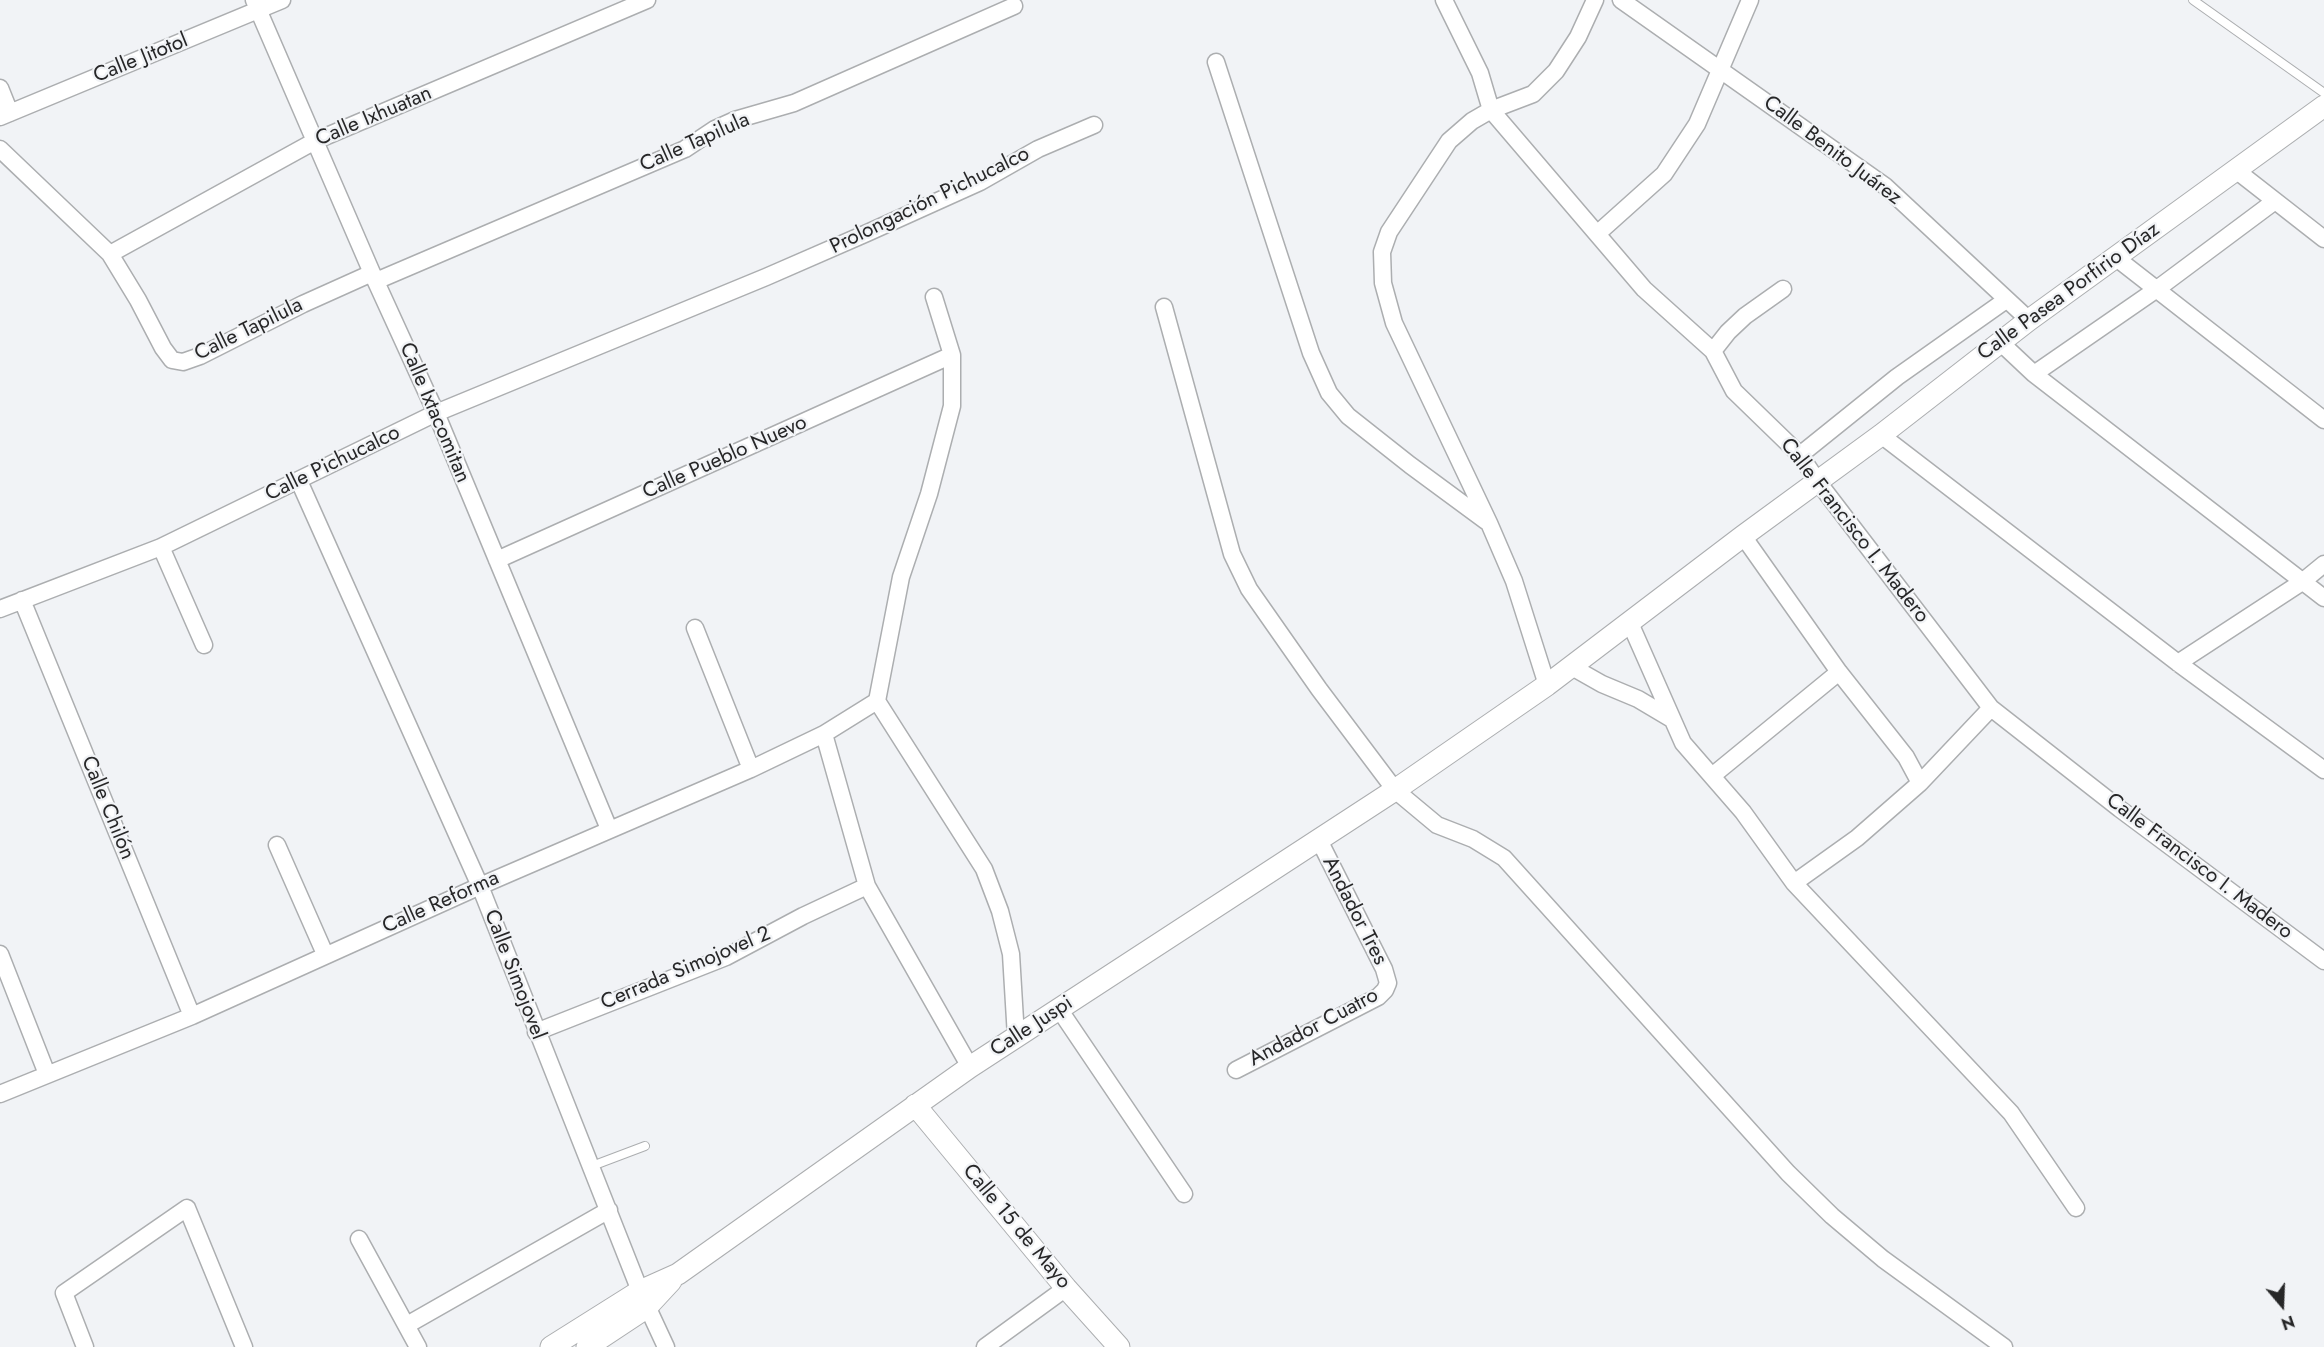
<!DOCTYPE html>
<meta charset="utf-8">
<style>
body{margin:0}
#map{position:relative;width:2324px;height:1347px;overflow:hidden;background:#f1f3f6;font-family:Jost,sans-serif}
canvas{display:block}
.north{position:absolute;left:2252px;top:1275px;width:60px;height:60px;-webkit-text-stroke:4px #f1f3f6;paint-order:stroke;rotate:161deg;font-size:16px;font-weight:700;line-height:24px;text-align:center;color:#272728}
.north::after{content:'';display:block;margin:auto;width:21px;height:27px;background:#272728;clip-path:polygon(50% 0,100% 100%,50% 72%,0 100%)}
</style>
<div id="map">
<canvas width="2324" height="1347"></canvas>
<div class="north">N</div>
</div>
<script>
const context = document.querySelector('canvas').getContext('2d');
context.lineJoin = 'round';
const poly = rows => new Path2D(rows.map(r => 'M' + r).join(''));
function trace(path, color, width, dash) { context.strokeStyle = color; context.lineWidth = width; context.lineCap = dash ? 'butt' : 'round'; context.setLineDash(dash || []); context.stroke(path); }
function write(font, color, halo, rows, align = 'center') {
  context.font = font + ' Jost,sans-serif'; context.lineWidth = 4.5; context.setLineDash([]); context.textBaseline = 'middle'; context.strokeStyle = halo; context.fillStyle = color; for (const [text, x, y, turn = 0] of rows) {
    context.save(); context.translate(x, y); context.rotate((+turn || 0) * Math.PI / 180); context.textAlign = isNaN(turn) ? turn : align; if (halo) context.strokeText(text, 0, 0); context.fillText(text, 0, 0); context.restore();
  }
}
const service = poly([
 [2193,0,2324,93],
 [592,1166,645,1146]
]);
const minor = poly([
 [254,0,372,273,436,413,609,829],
 [1444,0,1480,73,1491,110,1644,289,1713,351,1734,391,1800,455,1818,482,1991,708,2120,809,2324,961],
 [1621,0,1885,186,2029,320],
 [1216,62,1311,353,1329,393,1348,416,1410,465,1486,521],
 [0,88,10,113],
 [0,117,282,0],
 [0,149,110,254,138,300,163,348,172,360,183,362,200,356,303,304,372,273],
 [2237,171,2324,239],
 [1597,234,1664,174,1697,124,1750,0],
 [110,254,315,141,647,0],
 [2115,257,2324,420],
 [376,281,685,149,715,129,735,120,794,103,1014,6],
 [934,297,952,355,952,406,929,494,901,577,877,701,984,869,1000,911,1011,954,1016,1037],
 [1164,307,1232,554,1249,589,1319,689,1395,790,1437,825,1473,839,1504,858,1788,1173,1832,1216,1883,1259,2004,1347],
 [2000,342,2034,374,2157,289,2275,201],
 [1713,351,1728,332,1745,316,1783,289],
 [2034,374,2324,598],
 [1881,435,2178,663,2324,770],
 [1800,455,1897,377,2006,300],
 [299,481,480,886,640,1291,666,1347],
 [1743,536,1839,672,1906,757,1920,783],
 [161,547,204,645],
 [497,560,952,355],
 [22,600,192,1016],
 [0,609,161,547,436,413,766,277,867,233,980,182,1038,149,1094,125],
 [1630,623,1683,743,1743,812,1794,883,2011,1113,2076,1208],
 [695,628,751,769],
 [2178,663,2302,582,2324,564],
 [1572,667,1602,684,1638,699,1670,718],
 [1547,685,1514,581,1489,523,1394,323,1383,283,1382,252,1389,232,1449,141,1472,121,1491,110,1533,94,1556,71,1578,37,1595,0],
 [824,734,867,886,970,1067],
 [1712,776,1839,672],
 [277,845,325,954],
 [1794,883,1857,838,1920,783,1991,708],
 [0,954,47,1074],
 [1059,1009,1184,1194],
 [536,1032,726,957,803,916,867,886],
 [1236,1070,1378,997,1385,990,1388,983,1384,969,1319,840],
 [0,1094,192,1016,480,886,751,769,824,734,877,701],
 [359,1239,418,1347],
 [407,1325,609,1210],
 [85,1347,64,1293,187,1208,244,1347],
 [985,1347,1066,1288]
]);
const tertiary = poly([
 [915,1105,1066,1288,1119,1347],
 [551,1347,640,1291,678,1274,970,1067,1395,790,1547,685,1743,536,1881,435,2029,320,2324,106],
 [587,1347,646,1308,671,1281]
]);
const streetNames = [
 ["Calle Jitotol",141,59,-22],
 ["Calle Ixhuatan",374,117,-23],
 ["Calle Tapilula",695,143,-24],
 ["Calle Benito Juárez",1832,151,37],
 ["Prolongación Pichucalco",930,201,-26],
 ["Calle Pasea Porfirio Díaz",2069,292,-36],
 ["Calle Tapilula",249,330,-26],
 ["Calle Ixtacomitan",434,413,67],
 ["Calle Pueblo Nuevo",725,458,-24],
 ["Calle Pichucalco",333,464,-26],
 ["Calle Francisco I. Madero",1854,531,52],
 ["Calle Chilón",107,808,68],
 ["Calle Francisco I. Madero",2199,867,37],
 ["Calle Reforma",441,903,-24],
 ["Andador Tres",1354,911,63],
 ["Cerrada Simojovel 2",686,969,-23],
 ["Calle Simojovel",514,975,69],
 ["Calle Juspi",1032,1027,-33],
 ["Andador Cuatro",1314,1028,-28],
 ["Calle 15 de Mayo",1016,1227,50]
];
trace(service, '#acaeb0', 10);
trace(minor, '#acaeb0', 19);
trace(tertiary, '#acaeb0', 23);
trace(service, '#fff', 8);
trace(minor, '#fff', 16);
trace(tertiary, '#fff', 21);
write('21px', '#272728', '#f1f3f6', streetNames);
</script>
